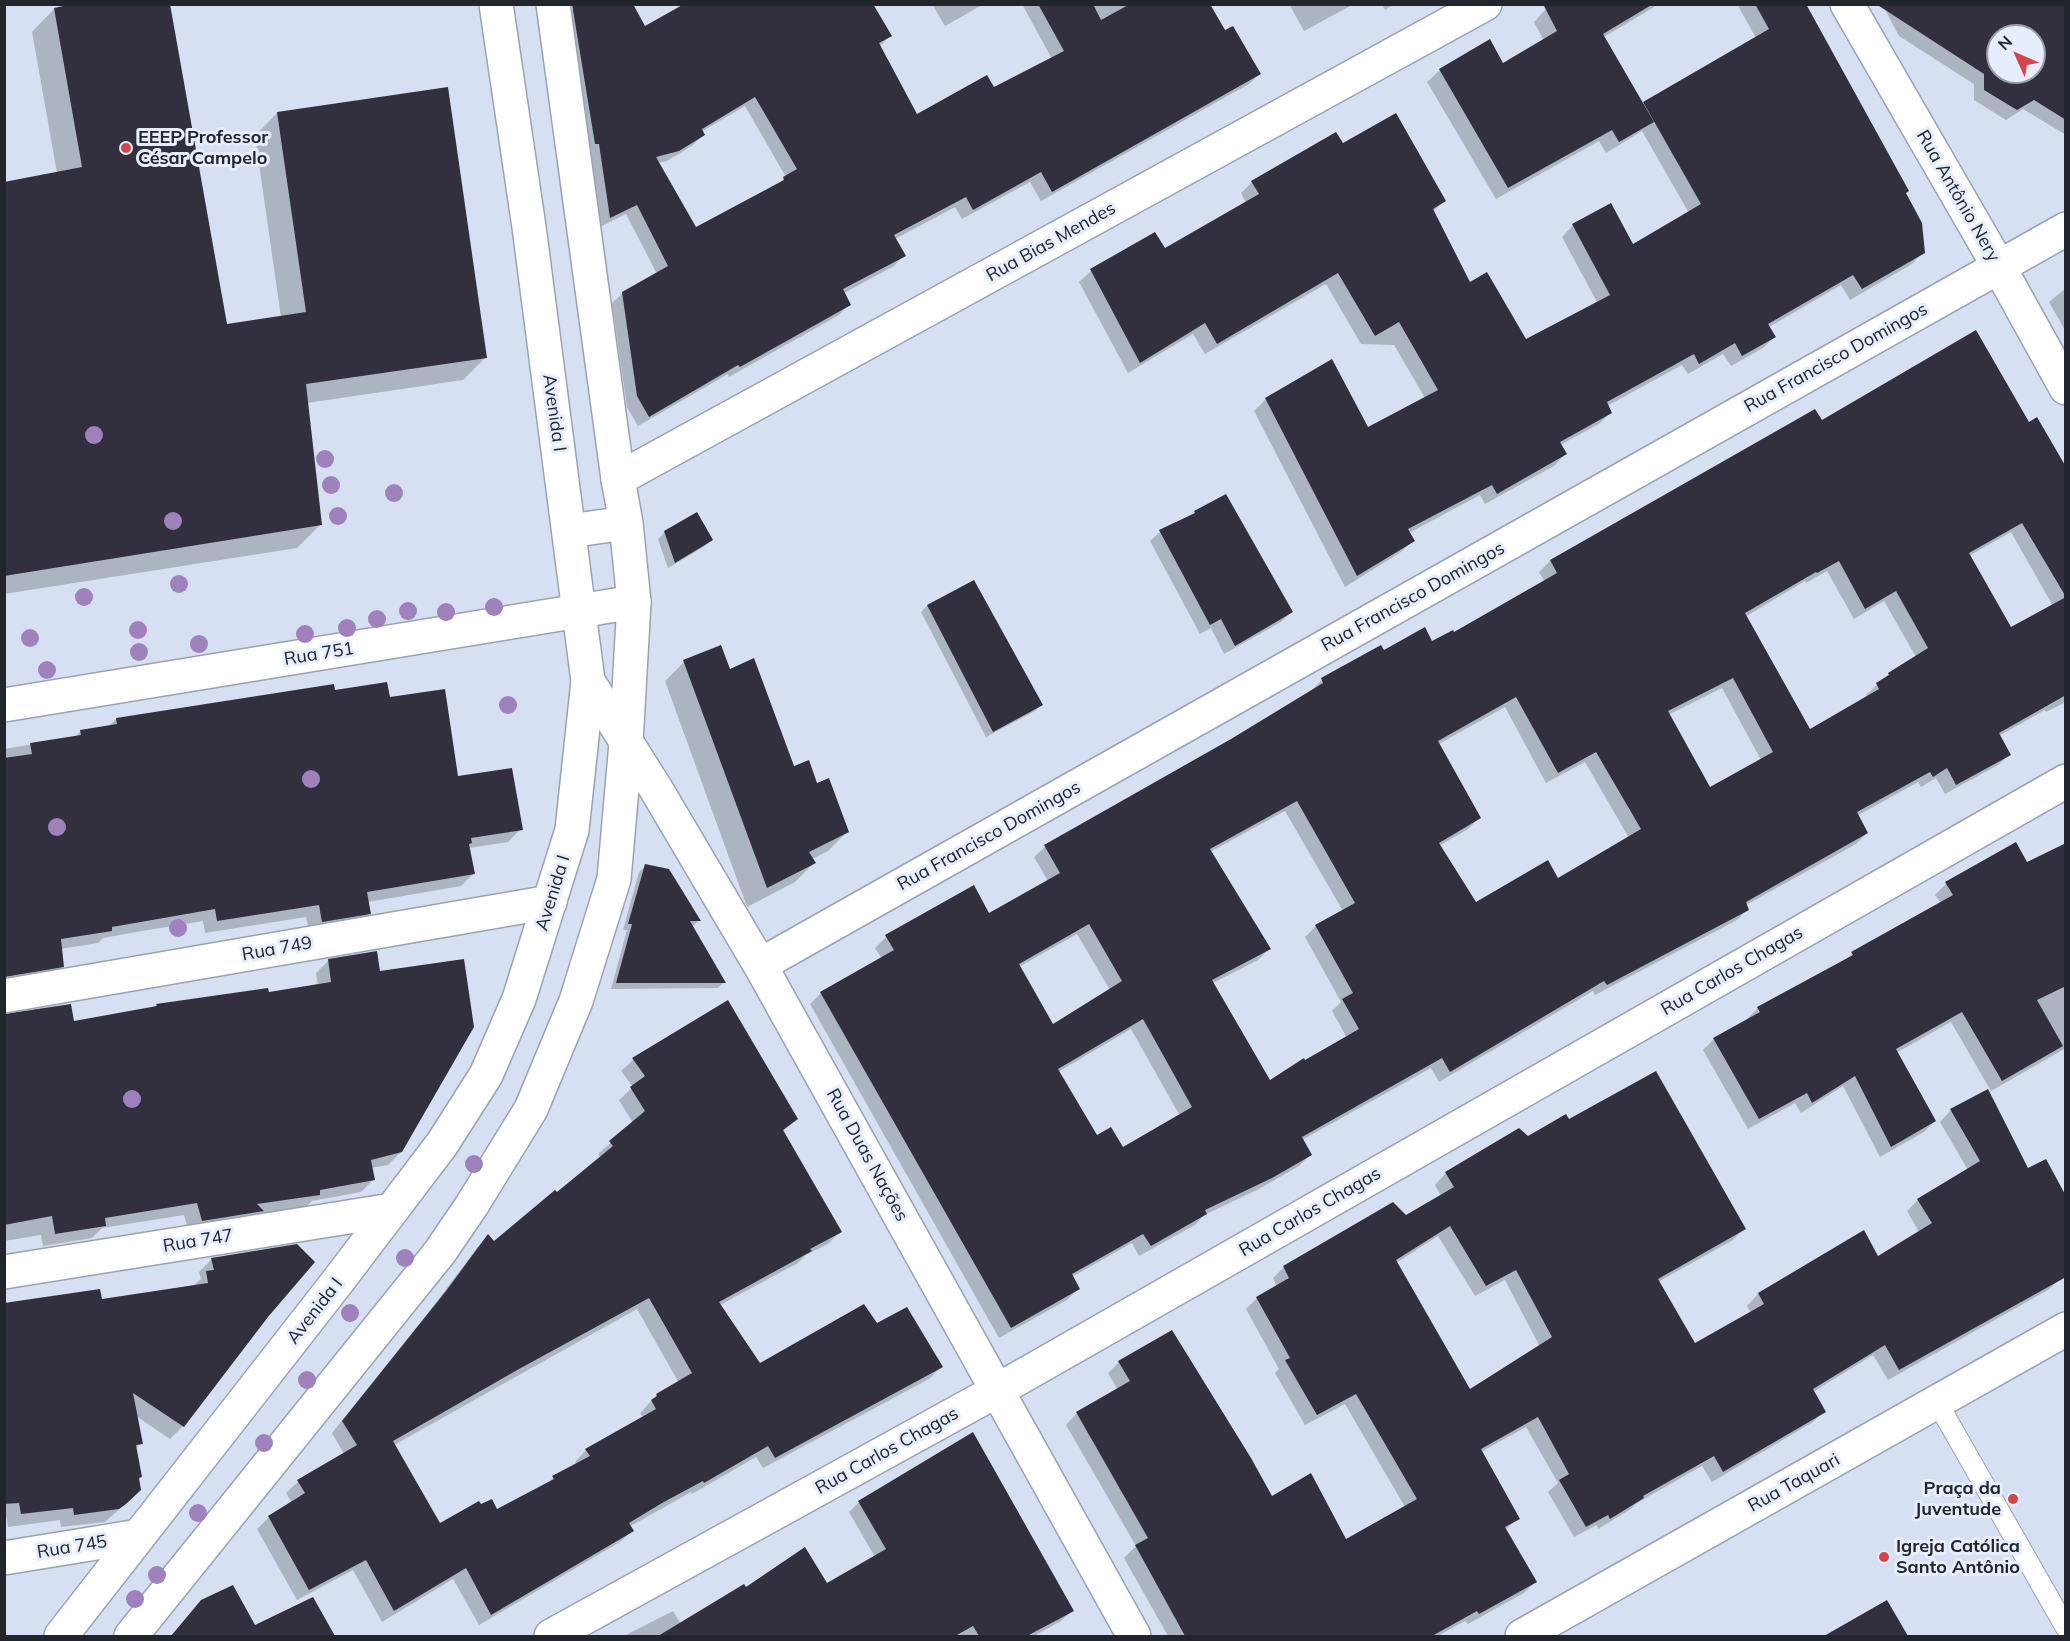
<!DOCTYPE html>
<meta charset="utf-8">
<style>
body{margin:0}
#map{position:relative;width:2070px;height:1641px;overflow:hidden;background:#d7e0f2;font-family:Mulish,sans-serif}
canvas{display:block}
.frame{position:absolute;inset:0;border:6px solid #22252b;pointer-events:none}
.north{position:absolute;left:1986px;top:24px;width:60px;height:60px;box-sizing:border-box;background:#e6edfc;border:2px solid #989da8;border-radius:50%;rotate:315deg;font-size:16px;font-weight:700;line-height:24px;text-align:center;color:#22252b}
.north::after{content:'';display:block;margin:auto;width:21px;height:27px;background:#d44448;clip-path:polygon(50% 0,100% 100%,50% 72%,0 100%)}
</style>
<div id="map">
<canvas width="2070" height="1641"></canvas>
<div class="frame"></div>
<div class="north">N</div>
</div>
<script>
const context = document.querySelector('canvas').getContext('2d');
context.lineJoin = 'round';
function fill(path, color) { context.fillStyle = color; context.fill(path, 'evenodd'); }
const poly = rows => new Path2D(rows.map(r => 'M' + r).join(''));
function trace(path, color, width, dash) { context.strokeStyle = color; context.lineWidth = width; context.lineCap = dash ? 'butt' : 'round'; context.setLineDash(dash || []); context.stroke(path); }
function write(font, color, halo, rows, align = 'center') {
  context.font = font + ' Mulish,sans-serif'; context.lineWidth = 6; context.setLineDash([]); context.textBaseline = 'middle'; context.strokeStyle = halo; context.fillStyle = color; for (const [text, x, y, turn = 0] of rows) {
    context.save(); context.translate(x, y); context.rotate((+turn || 0) * Math.PI / 180); context.textAlign = isNaN(turn) ? turn : align; if (halo) context.strokeText(text, 0, 0); context.fillText(text, 0, 0); context.restore();
  }
}
const shadow = poly([
 [578,4,645,28,891,35,880,46,916,116,993,89,1052,59,1022,4,1209,4,1224,32,1259,74,1249,84,1041,201,1030,182,962,219,955,207,895,239,904,255,894,266,844,293,849,304,839,315,729,377,728,374,638,426,627,407,612,303,623,293,657,274,626,214,600,227,569,13],
 [745,106,786,177,776,186,695,229,658,163,667,161,693,145,703,135,701,132],
 [932,4,984,4,945,26],
 [1289,4,1354,4,1304,31],
 [1382,4,1394,4,1385,10],
 [1555,4,1659,4,1604,37,1642,105,1756,38,1737,4,1804,4,1905,194,1923,252,1912,264,1850,300,1841,285,1769,327,1774,337,1763,348,1731,366,1723,354,1688,374,1682,365,1607,406,1611,412,1599,424,1560,445,1565,454,1554,466,1485,504,1480,495,1409,533,1413,540,1401,552,1345,587,1254,411,1266,399,1332,361,1367,429,1425,398,1394,345,1361,344,1326,284,1205,354,1193,334,1128,373,1079,282,1091,271,1164,250,1246,203,1241,193,1252,182,1343,145,1444,200,1433,212,1469,284,1525,341,1597,302,1562,237,1573,225,1632,246,1689,213,1642,131,1606,153,1599,141,1496,199,1427,82,1440,70,1503,65,1544,41,1534,22,1546,9],
 [1882,4,2066,4,2066,135,2023,109,2006,120,1974,100,1974,84,1899,36],
 [1998,36,2034,36,2034,72,1998,72],
 [54,9,226,325,281,317,255,136,277,113,486,357,463,380,307,403,320,525,297,548,4,594,4,183,57,173,32,32],
 [2066,288,2066,332,2049,302],
 [1821,422,2028,424,2066,477,2066,702,2046,712,2045,710,1999,736,2009,755,1998,765,1945,794,1936,778,1921,787,1918,782,1857,816,1867,833,1856,844,1746,905,1748,909,1737,920,1595,995,1593,991,1439,1082,1431,1068,1302,1140,1310,1155,1299,1166,1259,1189,1204,1215,1195,1225,1139,1256,1132,1243,1072,1277,1078,1289,1067,1300,999,1338,810,1004,821,993,882,959,875,948,886,937,988,915,1048,881,1034,857,1045,847,1231,740,1311,691,1322,680,1384,652,1432,643,1453,634,1545,582,1539,572,1550,561],
 [2011,532,2053,606,2010,629,1969,556],
 [1827,571,1854,619,1884,601,1916,657,1889,674,1866,695,1867,697,1810,731,1745,617,1805,581,1806,583],
 [1722,688,1761,760,1709,789,1668,715],
 [1505,707,1546,783,1585,762,1629,838,1558,880,1476,904,1439,846,1468,829,1479,818,1439,744],
 [1285,811,1343,911,1316,926,1305,937,1341,1002,1332,1011,1347,1038,1269,1082,1213,983,1258,960,1269,949,1210,852],
 [1077,934,1110,990,1052,1026,1019,967],
 [1131,1029,1180,1116,1122,1149,1097,1137,1058,1072],
 [1195,512,1291,612,1281,622,1224,654,1211,628,1200,634,1150,541,1160,532,1190,517],
 [665,532,711,540,705,546,668,568,658,539],
 [974,582,1041,705,1035,711,986,737,921,612,927,606],
 [684,662,729,671,793,768,816,785,847,832,828,851,812,859,814,863,795,882,747,907,665,681],
 [333,691,389,699,457,778,521,829,508,842,469,848,474,873,461,886,368,902,369,913,357,926,310,934,306,917,205,933,203,921,142,931,103,938,98,943,60,949,62,966,50,979,4,987,4,749,75,737,81,731,109,726,116,719],
 [2066,845,2066,1048,1991,1091,1951,1022,1896,1053,1935,1121,1924,1132,1880,1157,1843,1086,1801,1113,1795,1103,1748,1129,1703,1050,1714,1039,1748,1020,1747,1019,1758,1008,1845,961,1852,954,1941,903,1935,895,1946,884,2026,864],
 [646,866,699,920,692,927,724,982,718,988,611,989,627,930,623,930,639,872],
 [328,961,401,1152,388,1165,371,1168,373,1180,361,1192,312,1201,306,1207,260,1214,250,1223,189,1233,184,1215,102,1228,92,1238,43,1246,41,1235,4,1241,4,1039,73,1023,154,1008,157,1005,268,994,318,986,316,973],
 [633,1060,796,1119,782,1132,840,1232,828,1244,806,1255,798,1263,720,1305,759,1365,877,1325,941,1367,929,1379,763,1468,756,1457,692,1494,691,1492,629,1527,632,1531,620,1542,479,1625,453,1579,382,1622,353,1570,297,1600,257,1529,269,1517,292,1503,286,1493,298,1482,344,1454,332,1433,435,1304,477,1248,488,1236,494,1243,557,1195,601,1158,598,1154,633,1123,619,1100,633,1087,621,1071],
 [637,1309,679,1383,657,1395,640,1413,643,1418,586,1450,575,1462,577,1465,553,1478,547,1484,497,1511,480,1506,440,1525,394,1445],
 [1951,1110,2060,1279,2048,1290,1888,1380,1873,1355,1813,1392,1824,1411,1813,1422,1712,1482,1702,1466,1637,1503,1631,1509,1598,1529,1597,1525,1574,1537,1548,1492,1558,1483,1526,1427,1481,1452,1518,1518,1505,1530,1535,1582,1524,1593,1468,1624,1465,1621,1438,1636,1168,1636,1124,1558,1136,1546,1066,1425,1077,1413,1118,1390,1108,1373,1119,1362,1272,1498,1346,1541,1405,1507,1345,1404,1305,1425,1275,1373,1279,1369,1246,1309,1257,1298,1277,1287,1273,1278,1284,1267,1406,1216,1441,1196,1435,1185,1446,1173,1568,1122,1744,1228,1733,1240,1658,1282,1695,1345,1751,1313,1747,1306,1758,1294,1863,1233,1878,1258,1919,1232,1907,1211,1918,1200,1968,1170,1940,1122],
 [1438,1236,1475,1296,1505,1280,1540,1347,1470,1391,1396,1263],
 [212,1259,267,1316,183,1426,170,1439,136,1416,141,1443,135,1450,137,1479,126,1503,105,1522,61,1527,60,1520,8,1527,6,1515,4,1515,4,1306,101,1301,194,1285,201,1279,199,1272],
 [859,1502,1072,1611,1061,1621,1034,1636,859,1636,841,1604,831,1614,795,1636,624,1636,673,1611,681,1624,746,1589,829,1589,875,1557,849,1512],
 [313,1599,333,1636,171,1636,191,1613,254,1627],
 [1887,1602,1906,1636,1827,1636]
]);
const building = poly([
 [72,4,170,4,227,324,306,312,277,112,448,87,487,358,306,384,322,525,4,576,4,182,82,167,54,8],
 [572,4,633,4,645,26,684,4,873,4,892,36,879,43,917,114,987,75,994,87,1064,51,1038,4,1093,4,1101,20,1130,4,1210,4,1225,30,1233,26,1261,74,1052,192,1041,172,973,210,966,197,894,235,906,256,843,289,851,305,740,367,738,365,649,417,637,396,622,292,668,266,637,205,610,218,599,144,595,144],
 [755,97,797,169,783,177,784,180,696,227,656,157,679,151,705,135,702,129],
 [1543,4,1653,4,1603,34,1654,122,1619,142,1612,130,1508,188,1439,69,1490,39,1503,63,1557,31],
 [1755,4,1806,4,1909,191,1906,193,1922,223,1925,253,1862,289,1853,275,1768,324,1776,337,1742,356,1735,343,1699,364,1694,354,1607,402,1612,413,1560,442,1567,454,1497,494,1492,485,1408,529,1415,541,1357,576,1265,398,1332,359,1368,427,1438,390,1399,322,1375,336,1338,273,1217,344,1205,323,1140,363,1090,269,1155,232,1165,248,1259,194,1251,181,1336,132,1343,143,1396,113,1446,201,1433,209,1470,282,1487,272,1526,339,1610,295,1572,224,1611,203,1633,244,1701,204,1643,102,1769,29],
 [1876,4,2066,4,2066,120,2034,100,2017,110,1984,90,1984,74],
 [1998,36,2034,36,2034,72,1998,72],
 [1976,330,2029,422,2037,417,2066,467,2066,597,2022,523,1969,553,2011,627,2066,597,2066,695,1999,733,2011,755,1956,785,1947,768,1933,777,1930,772,1857,812,1868,833,1746,902,1749,910,1607,985,1604,981,1450,1072,1442,1058,1302,1137,1312,1155,1272,1178,1205,1210,1207,1214,1151,1246,1143,1234,1072,1274,1080,1289,1011,1328,820,992,894,950,885,935,974,885,989,913,1060,873,1044,845,1231,739,1323,683,1321,678,1381,645,1384,650,1425,627,1432,641,1453,630,1454,632,1557,573,1550,560,1815,409,1822,420],
 [1839,561,1865,609,1896,591,1928,648,1888,673,1889,675,1876,683,1879,689,1810,729,1745,613,1816,572,1817,573],
 [1733,678,1773,752,1710,787,1668,711],
 [1516,697,1558,773,1596,752,1641,829,1558,878,1548,860,1476,902,1439,843,1481,818,1438,741],
 [1297,801,1355,903,1315,925,1353,993,1342,999,1359,1029,1305,1060,1304,1058,1270,1080,1212,980,1271,949,1210,849],
 [1089,924,1122,981,1053,1024,1019,964],
 [1143,1019,1192,1107,1123,1147,1111,1127,1097,1135,1058,1069],
 [1226,494,1293,612,1235,646,1221,619,1210,625,1159,530,1195,513,1194,511],
 [697,512,713,540,675,563,664,531],
 [974,580,1043,705,993,732,927,605],
 [721,645,730,669,754,658,794,766,809,760,817,783,829,778,849,832,809,852,816,863,767,888,683,660],
 [387,682,390,697,445,689,458,776,512,768,523,830,471,838,472,843,469,844,475,874,367,892,371,914,322,922,319,905,217,921,215,909,112,927,112,931,61,939,64,967,4,977,4,758,32,754,30,743,81,735,80,730,117,724,116,718,334,684,335,690],
 [2016,842,2027,862,2066,843,2066,986,2037,1000,2063,1046,2002,1081,1962,1012,1896,1049,1936,1121,1891,1147,1855,1076,1812,1103,1807,1093,1759,1119,1713,1038,1760,1012,1757,1007,1853,955,1851,952,1953,895,1945,882],
 [645,864,669,869,701,921,690,921,726,983,616,983,632,924,628,924],
 [377,951,380,971,464,959,474,1027,402,1152,371,1160,375,1180,320,1190,320,1195,257,1204,264,1211,202,1221,197,1203,105,1218,106,1226,55,1234,52,1216,4,1225,4,1014,71,1004,74,1021,157,1006,156,1004,268,988,269,992,331,982,328,959],
 [728,1000,798,1119,783,1130,842,1232,810,1249,812,1251,719,1302,760,1363,864,1304,877,1323,907,1307,943,1367,775,1458,768,1446,704,1483,703,1481,662,1503,629,1523,634,1531,491,1615,466,1568,394,1611,366,1560,309,1590,268,1516,305,1493,297,1480,357,1445,342,1421,446,1291,488,1234,494,1241,555,1190,557,1192,613,1146,609,1141,645,1111,630,1087,645,1076,632,1058],
 [649,1298,692,1373,656,1394,657,1396,651,1400,656,1409,585,1449,590,1456,552,1476,554,1479,497,1509,492,1499,481,1504,479,1501,440,1523,393,1441,519,1369],
 [1656,1071,1746,1229,1658,1279,1695,1343,1764,1304,1758,1293,1864,1230,1878,1256,1932,1223,1917,1199,1980,1161,1950,1109,1988,1089,2028,1168,2046,1159,2066,1196,2066,1277,1899,1370,1885,1345,1813,1389,1826,1412,1723,1472,1714,1456,1643,1496,1644,1498,1610,1519,1608,1515,1586,1527,1559,1480,1569,1474,1538,1417,1481,1449,1520,1519,1505,1527,1537,1582,1479,1614,1477,1611,1432,1636,1185,1636,1135,1545,1148,1538,1076,1412,1130,1381,1118,1361,1172,1330,1251,1458,1272,1496,1311,1473,1346,1539,1417,1499,1356,1394,1317,1415,1285,1360,1290,1358,1256,1297,1289,1278,1283,1266,1393,1202,1406,1215,1454,1187,1445,1172,1519,1128,1528,1136,1566,1114,1569,1119],
 [1450,1226,1486,1286,1516,1270,1552,1337,1470,1389,1396,1260],
 [297,1244,315,1262,268,1317,184,1427,133,1393,143,1444,136,1445,142,1477,139,1478,141,1490,126,1504,119,1509,74,1515,73,1508,21,1514,19,1503,4,1504,4,1303,100,1289,102,1299,208,1283,206,1271,214,1270,211,1258],
 [973,1432,1074,1611,1027,1636,979,1636,973,1626,955,1636,658,1636,744,1584,746,1587,805,1547,827,1583,886,1549,858,1501],
 [233,1585,255,1625,313,1597,335,1636,171,1636,201,1600],
 [1887,1600,1908,1636,1824,1636]
]);
const service = poly([
 [1937,1402,2066,1628]
]);
const minor = poly([
 [1847,4,1999,267,2066,388],
 [618,479,1485,4],
 [588,681,656,789,760,965,1134,1636],
 [4,705,634,602],
 [760,965,2066,229],
 [4,996,550,902],
 [4,1272,392,1210],
 [4,1558,139,1536],
 [551,1636,998,1390,2066,781]
]);
const tertiary = poly([
 [569,531,626,523],
 [61,1636,338,1281,442,1144,486,1075,519,999,572,830,588,681,529,227,496,4],
 [131,1636,440,1252,472,1205,531,1109,576,1001,614,879,626,743,634,602,626,523,618,479,553,4],
 [1522,1636,2066,1329]
]);
const trees = [
 [94,435],
 [325,459],
 [331,485],
 [394,493],
 [338,516],
 [173,521],
 [179,584],
 [84,597],
 [494,607],
 [408,611],
 [446,612],
 [377,619],
 [347,628],
 [138,630],
 [305,634],
 [30,638],
 [199,644],
 [139,652],
 [47,670],
 [508,705],
 [311,779],
 [57,827],
 [178,928],
 [132,1099],
 [474,1164],
 [405,1258],
 [350,1313],
 [307,1380],
 [264,1443],
 [198,1513],
 [157,1575],
 [135,1599]
];
const markers = [
 [126,148,6,"#d44448"],
 [2013,1499,6,"#d44448"],
 [1884,1557,6,"#d44448"]
];
const poiNames = [
 ["EEEP Professor",138,138],
 ["César Campelo",138,159],
 ["Praça da",2001,1489,"right"],
 ["Juventude",2001,1510,"right"],
 ["Igreja Católica",1896,1547],
 ["Santo Antônio",1896,1568]
];
const streetNames = [
 ["Rua Antônio Nery",1958,196,60],
 ["Rua Bias Mendes",1051,242,-29],
 ["Rua Francisco Domingos",1836,358,-29],
 ["Avenida I",554,413,82],
 ["Rua Francisco Domingos",1413,597,-29],
 ["Rua 751",319,654,-9],
 ["Rua Francisco Domingos",989,836,-29],
 ["Avenida I",553,893,-73],
 ["Rua 749",277,949,-10],
 ["Rua Carlos Chagas",1732,971,-30],
 ["Rua Duas Nações",867,1155,61],
 ["Rua Carlos Chagas",1310,1212,-30],
 ["Rua 747",198,1241,-9],
 ["Avenida I",315,1311,-52],
 ["Rua Carlos Chagas",887,1451,-29],
 ["Rua Taquari",1794,1483,-29],
 ["Rua 745",72,1547,-9]
];
fill(shadow, '#0003');
fill(building, '#32303f');
trace(service, '#9aa2b3', 22);
trace(minor, '#9aa2b3', 36);
trace(tertiary, '#9aa2b3', 36);
trace(service, '#fff', 20);
trace(minor, '#fff', 33);
trace(tertiary, '#fff', 33);
context.fillStyle = '#9f81bc';
for (const [x, y] of trees) { context.beginPath(); context.arc(x, y, 9, 0, 2 * Math.PI); context.fill(); }
for (const [x, y, r, color] of markers) { const dot = new Path2D(); dot.arc(x, y, r, 0, 2 * Math.PI); context.fillStyle = color; context.fill(dot); trace(dot, '#e6edfc', 2); }
write('bold 18px', '#22252b', '#e6edfc', poiNames, 'left');
write('18px', '#22252b', '#e6edfc', streetNames);
</script>
